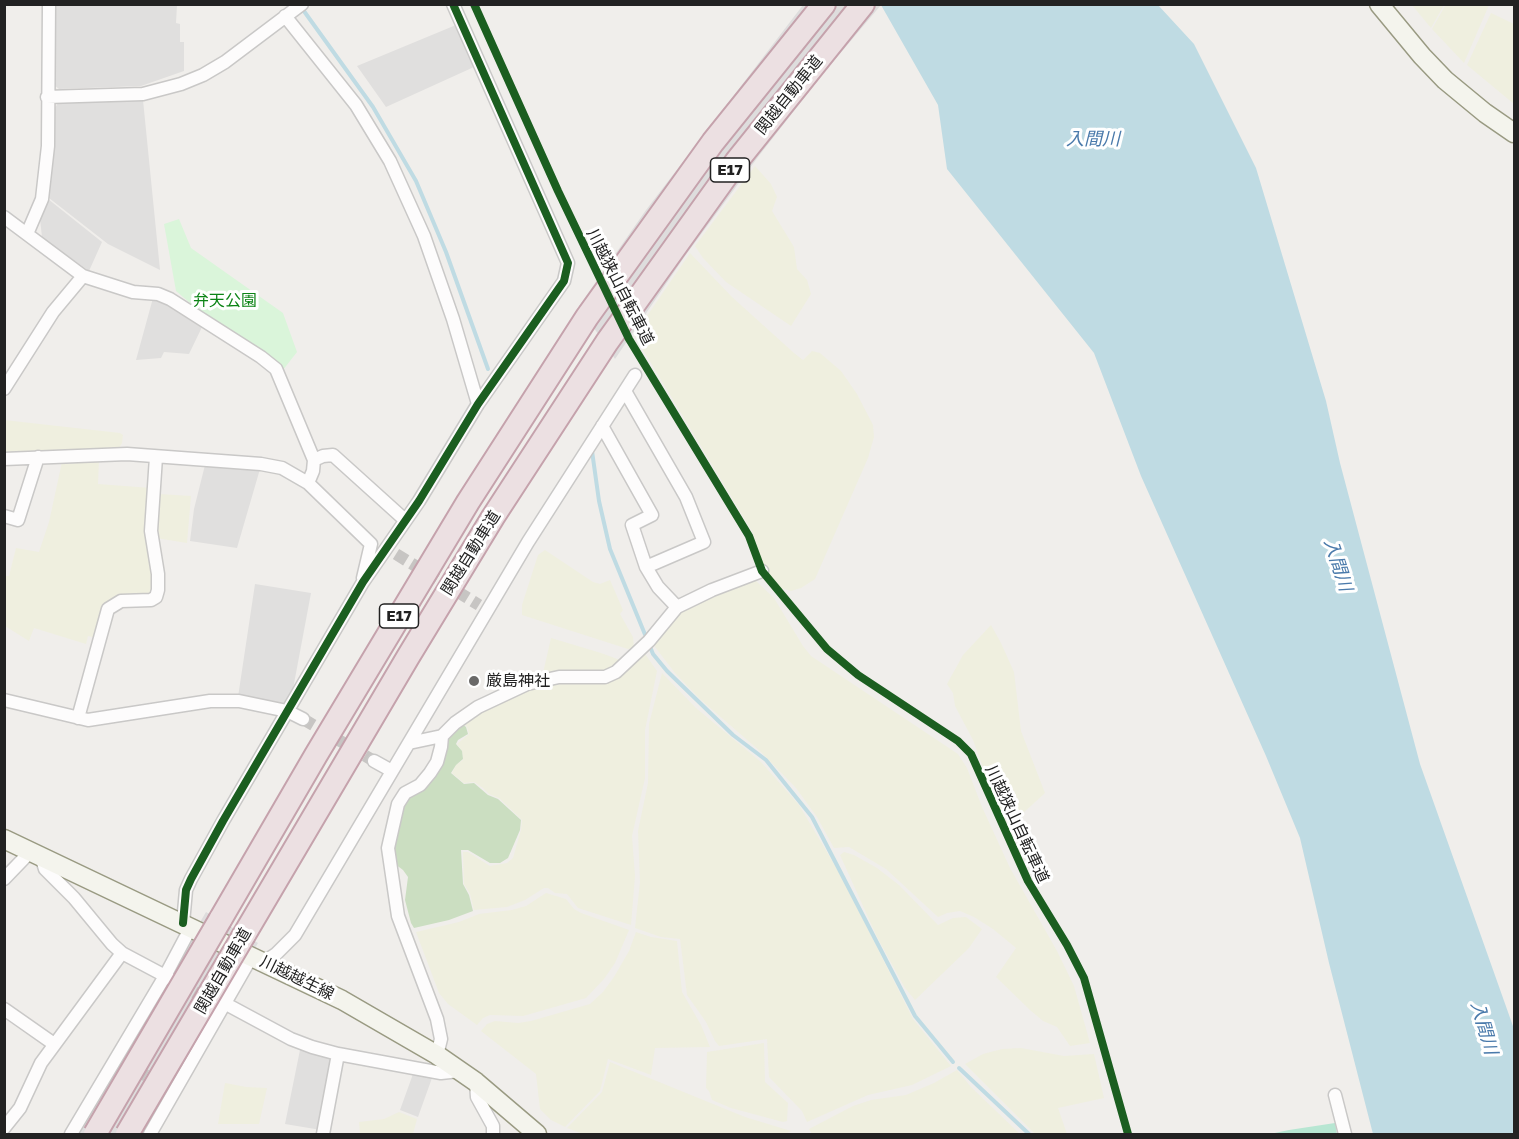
<!DOCTYPE html>
<meta charset="utf-8">
<style>
body{margin:0}
#map{position:relative;width:1519px;height:1139px;overflow:hidden;background:#f0eeeb;font-family:"Golos Text",sans-serif}
canvas{display:block}
.frame{position:absolute;inset:0;border:6px solid #222;pointer-events:none}
</style>
<div id="map">
<canvas width="1519" height="1139"></canvas>
<div class="frame"></div>
</div>
<script>
const context = document.querySelector('canvas').getContext('2d');
context.lineJoin = 'round';
function fill(path, color) { context.fillStyle = color; context.fill(path, 'evenodd'); }
const poly = rows => new Path2D(rows.map(r => 'M' + r).join(''));
function trace(path, color, width, dash) { context.strokeStyle = color; context.lineWidth = width; context.lineCap = dash ? 'butt' : 'round'; context.setLineDash(dash || []); context.stroke(path); }
function write(font, color, halo, rows, align = 'center') {
  context.font = font + ' "Golos Text","Noto Sans JP",sans-serif'; context.lineWidth = 6; context.setLineDash([]); context.textBaseline = 'middle'; context.strokeStyle = halo; context.fillStyle = color; for (const [text, x, y, turn = 0] of rows) {
    context.save(); context.translate(x, y); context.rotate((+turn || 0) * Math.PI / 180); context.textAlign = isNaN(turn) ? turn : align; if (halo) context.strokeText(text, 0, 0); context.fillText(text, 0, 0); context.restore();
  }
}
const farmland = poly([
 [1446,4,1489,5,1464,63,1432,29],
 [1412,5,1444,5,1431,28],
 [1491,13,1514,24,1514,104,1467,65],
 [755,166,771,184,777,197,772,211,794,247,797,269,807,280,811,294,791,326,726,282,703,258,695,246],
 [690,253,732,297,794,353,803,360,812,351,820,353,841,371,857,394,873,425,874,437,868,458,815,579,801,588,791,591,781,588,764,568,753,533,634,335],
 [4,420,120,433,123,435,122,443,119,448,5,454],
 [99,460,98,484,151,488,154,595,120,599,98,638,88,636,86,644,34,628,29,641,5,626,5,576,9,576,16,548,39,552,49,522,62,462],
 [159,494,191,496,187,543,156,538],
 [545,550,593,582,600,584,610,580,623,610,620,614,633,637,634,648,628,649,522,615,522,605,538,555],
 [754,579,774,598,803,646,811,656,958,754,967,768,982,807,1010,868,1057,951,1074,986,1090,1043,1070,1046,1057,1027,1043,1021,1030,1010,996,977,1016,948,993,929,974,917,960,911,947,913,938,917,886,869,849,847,834,848,817,817,796,788,761,752,700,699,675,673,652,643,686,607],
 [991,625,1001,643,1014,672,1021,731,1045,793,1009,826,991,790,973,740,955,706,953,693,947,684,963,655],
 [551,638,601,653,620,660,609,671,543,673],
 [643,651,657,671,645,730,645,778,632,836,635,876,631,925,578,908,567,894,555,893,548,888,544,888,525,900,507,907,474,910,470,894,464,884,463,852,468,852,490,866,507,863,513,858,521,830,522,820,499,798,489,794,483,788,474,782,464,783,452,773,456,765,463,760,462,751,457,744,469,734,467,727,462,723,473,715,538,685,554,681,588,681],
 [662,673,696,708,761,762,799,805,843,879,913,1019,951,1066,912,1085,868,1095,807,1122,802,1111,769,1077,767,1039,719,1046,715,1041,706,1022,687,995,680,939,661,937,635,928,640,882,638,831,648,783,649,724],
 [844,852,854,855,877,868,899,885,938,925,953,918,966,917,982,929,969,948,915,1000,905,988,877,937,840,855],
 [546,893,566,899,574,909,581,913,629,930,615,963,604,979,586,998,523,1016,490,1015,483,1018,477,1025,448,1004,439,993,416,932,459,922,479,914,512,910,526,906],
 [636,932,651,937,677,941,682,992,701,1025,710,1047,655,1048,651,1075,608,1059,600,1091,565,1127,551,1120,540,1109,536,1074,481,1031,487,1024,495,1021,518,1023,531,1021,590,1004,603,992,614,977,629,951],
 [764,1043,765,1082,788,1103,787,1121,783,1122,731,1108,712,1100,709,1091,706,1088,707,1052],
 [1021,1048,1064,1056,1094,1054,1104,1098,1058,1108,1067,1134,1035,1134,965,1064,983,1054,1002,1049],
 [610,1062,745,1117,791,1131,786,1134,583,1134,567,1128,602,1092],
 [957,1070,971,1087,1020,1134,812,1134,809,1129,853,1106,871,1100,906,1095,934,1083],
 [225,1083,246,1087,267,1088,259,1124,218,1124],
 [399,1112,417,1119,413,1134,360,1134,359,1122,384,1119]
]);
const forest = poly([
 [461,723,466,727,468,734,458,740,456,744,462,751,463,759,456,765,451,773,464,784,474,783,488,795,498,799,521,820,520,830,508,858,500,863,490,863,468,850,461,850,463,884,469,895,473,911,449,920,414,928,411,923,405,900,408,877,403,870,395,864,392,847,403,802,423,785,445,737]
]);
const park = poly([
 [179,219,191,248,283,313,297,352,283,370,211,321,176,291,164,224]
]);
const pitch = poly([
 [1335,1123,1337,1134,1270,1134,1289,1130]
]);
const parking = poly([
 [55,5,177,5,176,23,180,24,180,42,184,42,184,71,141,86,59,89,53,84],
 [456,25,474,67,386,107,357,66],
 [143,100,160,270,108,244,49,198,54,141,53,111,58,103],
 [48,199,102,242,89,271,42,237,40,219],
 [153,298,166,301,203,325,189,354,164,352,161,358,136,360],
 [205,465,260,469,237,548,190,541,194,509],
 [255,584,311,593,293,689,282,707,238,697],
 [301,1045,327,1054,332,1061,321,1130,285,1124],
 [413,1074,432,1078,418,1117,400,1110]
]);
const water = poly([
 [881,5,1158,5,1194,44,1256,168,1326,401,1340,463,1420,764,1514,1029,1514,1134,1373,1134,1329,963,1300,838,1266,756,1141,476,1094,353,947,169,938,105]
]);
const pier = poly([
 [803,5,881,5,822,75,758,157,685,256,615,359,579,306,646,210],
 [206,912,258,943,145,1134,76,1134]
]);
const stream = poly([
 [301,7,373,107,416,181,446,252,488,369],
 [592,451,599,501,610,549,653,654,667,671,733,735,766,760,812,817,915,1016,953,1062],
 [959,1068,1029,1134]
]);
const streetTunnel = poly([
 [396,554,479,605],
 [303,719,374,761],
 [179,983,219,1007],
 [120,1061,161,1084]
]);
const street = poly([
 [285,16,356,105,390,161,424,236,453,319,478,404],
 [47,97,143,94,181,84,203,75,225,62,302,4],
 [4,217,83,276,133,292,158,294,170,299,261,357,276,369,314,460,313,471,308,483],
 [27,234,42,199,48,146,49,4],
 [4,389,53,312,83,276],
 [625,391,686,497,704,542,646,567],
 [602,426,652,515,632,525,646,567,658,587,677,607],
 [4,459,127,454,261,464,282,468,308,483,371,544,363,578],
 [314,460,323,456,333,455,405,520],
 [4,516,18,520,38,457],
 [4,700,88,720,210,701,239,701,287,711,303,719],
 [78,718,108,609,121,601,151,600,156,597,158,590,158,574,151,531,156,457],
 [409,743,442,736,455,723,478,707,527,684,559,677,605,677,616,672,649,641,677,607,712,590,762,571],
 [374,761,392,771],
 [41,856,45,869,74,898,112,944,122,953,169,978],
 [4,879,31,851],
 [183,923,186,890,191,879,223,821,363,582,419,501,478,404,564,281,568,263,453,4],
 [264,962,276,954,295,935,528,542,635,375],
 [226,1004,291,1039,312,1047,338,1054,441,1073,459,1071],
 [4,1009,54,1044],
 [437,1055,441,1039,437,1019,398,916,388,848,398,804,405,793,420,785,430,773,437,762,441,747,442,736],
 [476,1082,477,1097,493,1126,493,1134],
 [1335,1095,1345,1134],
 [4,1128,20,1108,41,1063,122,953],
 [71,1134,165,976,191,927],
 [150,1134,252,956],
 [323,1134,338,1054]
]);
const secondary = poly([
 [1379,4,1422,56,1445,80,1485,113,1514,133],
 [4,839,342,1000,437,1055,476,1082,537,1134]
]);
const highway = poly([
 [220,920,316,755,468,502,587,317,713,142,824,4],
 [244,935,408,657,493,517,607,342,736,162,863,4]
]);
const highwayBridge = poly([
 [95,1134,220,920],
 [127,1134,244,935]
]);
const cycleway = poly([
 [474,4,558,191,629,339,749,536,762,571,827,649,858,675,958,741,971,754,1028,881,1067,945,1084,978,1128,1134],
 [183,923,186,890,191,879,223,821,363,582,419,501,478,404,564,281,568,263,453,4]
]);
const markers = [
 [474,681,6,"#6a6968"]
];
const shields = [
 [730,170,39],
 [399,616,39]
];
const shieldNames = [
 ["E17",730,170],
 ["E17",399,616]
];
const streetNames = [
 ["関越自動車道",789,95,-51],
 ["川越狭山自転車道",620,287,63],
 ["関越自動車道",471,553,-58],
 ["川越狭山自転車道",1017,824,65],
 ["関越自動車道",223,971,-60],
 ["川越越生線",297,978,26]
];
const parkNames = [
 ["弁天公園",225,301]
];
const poiNames = [
 ["厳島神社",486,681]
];
const waterNames = [
 ["入間川",1093,139],
 ["入間川",1338,565,72],
 ["入間川",1484,1028,74]
];
fill(farmland, '#efefdf');
fill(forest, '#cbdec1');
fill(park, '#daf5da');
fill(pitch, '#b7e6d2');
fill(parking, '#e0dfde');
fill(water, '#bfdbe3');
fill(pier, '#dedddd');
trace(stream, '#bfdbe3', 4);
trace(streetTunnel, '#c7c5c3', 12, [12, 6]);
trace(street, '#c9c8c7', 15);
trace(secondary, '#999a82', 21);
trace(highway, '#c5a2ac', 26);
trace(street, '#fdfcfc', 12);
trace(secondary, '#f4f4ed', 18);
trace(highway, '#ece0e2', 22);
trace(highwayBridge, '#c5a2ac', 26, []);
trace(highwayBridge, '#ece0e2', 22);
trace(cycleway, '#1b5e20', 8);
for (const [x, y, r, color] of markers) { const dot = new Path2D(); dot.arc(x, y, r, 0, 2 * Math.PI); context.fillStyle = color; context.fill(dot); trace(dot, '#fff', 2); }
for (const [x, y, w] of shields) { const box = new Path2D(); box.roundRect(x - w / 2, y - 12, w, 24, 4.5); context.fillStyle = '#fff'; context.fill(box); trace(box, '#222', 1.5); }
write('bold 15px', '#222', null, shieldNames);
write('16px', '#222', '#fff', streetNames);
write('16px', '#0c8416', '#fff', parkNames);
write('16px', '#222', '#fff', poiNames, 'left');
write('italic 18px', '#4a7aab', '#fff', waterNames);
</script>
